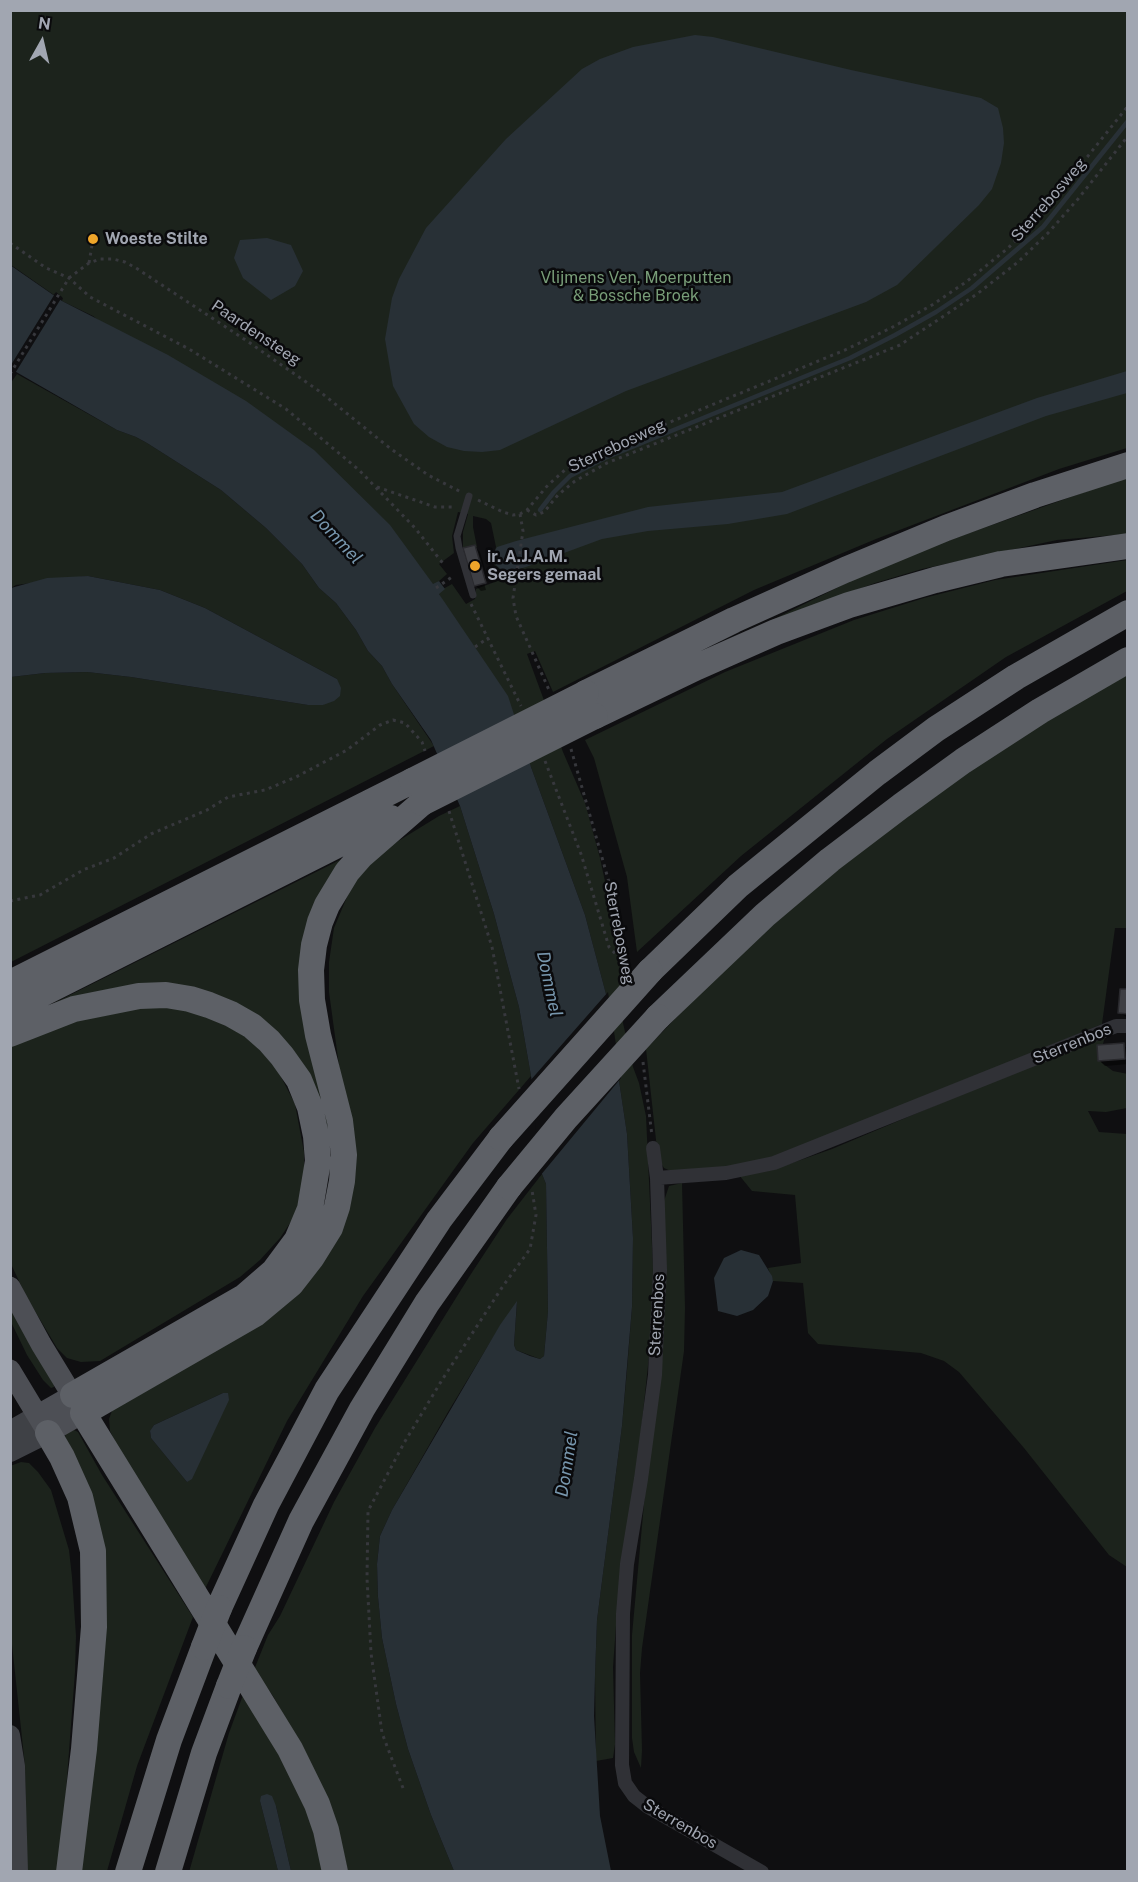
<!DOCTYPE html>
<style>
body{margin:0}
#map{position:relative;width:1138px;height:1882px;overflow:hidden;background:#0f0f11;font-family:"Public Sans",sans-serif}
canvas{display:block}
.frame{position:absolute;inset:0;border:12px solid #a1a6b1;pointer-events:none}
.north{position:absolute;left:12px;top:12px;width:60px;height:60px;-webkit-text-stroke:4px #0a0a0c;paint-order:stroke;rotate:8deg;font-size:16px;font-weight:700;line-height:24px;text-align:center;color:#a1a6b1}
.north::after{content:'';display:block;margin:auto;width:21px;height:27px;background:#a1a6b1;clip-path:polygon(50% 0,100% 100%,50% 72%,0 100%)}
</style>
<div id="map">
<canvas width="1138" height="1882"></canvas>
<div class="frame"></div>
<div class="north">N</div>
</div>
<script>
const context = document.querySelector('canvas').getContext('2d');
context.lineJoin = 'round';
function fill(path, color) { context.fillStyle = color; context.fill(path, 'evenodd'); }
const poly = rows => new Path2D(rows.map(r => 'M' + r).join(''));
function trace(path, color, width, dash) { context.strokeStyle = color; context.lineWidth = width; context.lineCap = dash ? 'butt' : 'round'; context.setLineDash(dash || []); context.stroke(path); }
function write(font, color, halo, rows, align = 'center') {
  context.font = font + ' "Public Sans",sans-serif'; context.lineWidth = 5; context.setLineDash([]); context.textBaseline = 'middle'; context.strokeStyle = halo; context.fillStyle = color; for (const [text, x, y, turn = 0] of rows) {
    context.save(); context.translate(x, y); context.rotate((+turn || 0) * Math.PI / 180); context.textAlign = isNaN(turn) ? turn : align; if (halo) context.strokeText(text, 0, 0); context.fillText(text, 0, 0); context.restore();
  }
}
const green = poly([
 [11,11,1127,11,1127,448,1059,469,876,539,754,590,553,692,535,651,527,654,563,752,585,803,600,858,623,966,623,1023,633,1067,639,1083,646,1116,653,1268,652,1328,636,1478,617,1612,613,1667,615,1744,613,1758,596,1761,595,1675,597,1620,622,1426,627,1370,632,1307,633,1238,627,1134,606,994,585,915,531,767,439,594,93,316,62,301,63,298,55,293,54,295,11,265],
 [458,512,468,514,463,532,463,548,467,549,477,547,473,527,473,516,486,519,491,523,496,547,492,560,494,565,502,571,500,577,492,583,476,589,475,599,466,604,452,584,443,589,438,582,447,574,439,564,454,553,452,536],
 [17,374,117,430,136,437,147,443,221,490,266,528,302,564,319,588,336,603,356,630,368,651,382,666,392,684,434,746,11,962,11,677,45,673,87,672,131,677,308,705,323,705,337,679,205,608,160,590,88,576,16,585,11,588,10,384],
 [1127,477,1127,534,1057,540,922,569,875,583,766,623,871,571,916,552],
 [1127,560,1127,591,1006,657,887,739,741,856,637,952,627,877,594,758,585,740,725,672,854,620,924,598,995,580],
 [1127,671,1127,928,1115,928,1102,1024,816,1142,755,1163,677,1174,664,1168,658,1158,646,1049,721,971,791,905,938,788],
 [460,806,494,914,510,974,519,1007,531,1076,473,1143,363,1296,287,1421,204,1591,124,1460,110,1431,109,1419,113,1408,330,1238,340,1073,329,992,329,962,334,928,352,885,382,851,439,816],
 [223,1393,187,1482,151,1438,150,1432,154,1425],
 [352,854,314,917,330,1134,329,1156,316,1103,211,998,40,1010],
 [148,1006,189,1009,212,1017,251,1040,277,1069,295,1104,304,1152,304,1179,301,1199,294,1217,280,1238,260,1260,240,1277,100,1361,81,1362,67,1358,57,1348,26,1296,11,1264,11,1042,61,1020],
 [1105,1037,1100,1054,1101,1062,1113,1071,1128,1074,1127,1108,1106,1112,1088,1111,1099,1132,1127,1134,1127,1567,1109,1555,1024,1448,959,1372,944,1361,921,1353,818,1344,808,1333,803,1283,773,1281,768,1268,801,1263,795,1195,752,1191,739,1175,792,1163,832,1149,1059,1053],
 [542,1174,546,1184,548,1311,544,1356,540,1359,516,1350,514,1345,517,1303,500,1326,448,1412,392,1510,380,1536,377,1564,378,1597,382,1638,396,1704,408,1749,431,1815,454,1871,348,1871,337,1825,315,1772,273,1696,254,1670,268,1635,280,1616,334,1502,375,1428,469,1277,507,1219],
 [682,1183,685,1308,684,1351,642,1648,640,1673,642,1750,641,1768,634,1752,632,1738,632,1635,645,1493,661,1374,664,1334,664,1201,669,1186],
 [10,1303,55,1384,54,1387,51,1388,43,1380,27,1355,11,1322],
 [74,1430,78,1432,102,1475,193,1617,137,1766,107,1871,78,1871,104,1618,65,1437,66,1432],
 [21,1462,29,1463,38,1472,51,1490,69,1550,72,1577,76,1636,75,1672,60,1871,27,1871,25,1766,10,1626,10,1466],
 [243,1695,297,1779,327,1871,291,1871,276,1806,260,1801,278,1871,189,1872,229,1733]
]);
const water = poly([
 [695,35,713,37,851,70,981,98,998,108,1003,128,1004,143,1001,163,992,189,979,205,897,285,866,302,626,391,500,450,482,452,464,451,447,447,429,437,414,424,393,386,385,339,392,298,399,279,426,228,506,139,582,69,600,59,633,47],
 [267,238,291,245,303,271,295,286,271,300,243,278,234,258,240,240],
 [10,265,62,301,168,355,246,401,314,450,390,525,433,584,439,581,445,589,439,594,508,696,531,767,585,915,606,994,627,1134,633,1238,632,1307,622,1426,597,1620,595,1675,594,1716,600,1816,611,1871,454,1871,431,1815,408,1749,396,1704,382,1638,378,1597,377,1564,380,1536,392,1510,500,1325,517,1301,514,1345,516,1350,530,1356,540,1359,544,1356,548,1311,546,1184,542,1174,538,1121,531,1076,519,1007,510,974,494,914,460,806,431,740,392,684,382,666,368,651,356,630,336,603,319,588,302,564,266,528,221,490,147,443,136,437,117,430,11,369],
 [1127,371,1127,393,1046,416,787,514,728,524,648,531,602,539,526,567,505,573,496,565,493,554,497,547,516,541,648,507,782,492,1037,398],
 [88,576,160,590,205,608,337,679,341,688,340,696,334,701,323,705,308,705,131,677,87,672,45,673,11,677,11,588,47,578],
 [741,1250,759,1255,772,1276,773,1281,768,1296,753,1310,737,1316,718,1311,714,1278,724,1258],
 [223,1393,228,1393,229,1400,192,1479,187,1482,151,1438,150,1431,154,1425],
 [267,1794,272,1796,276,1806,291,1871,278,1871,260,1801,261,1796]
]);
const pier = poly([
 [56,292,62,297,14,375,10,373,11,365],
 [608,992,621,1078,540,1176,535,1121,529,1082]
]);
const shadow = poly([
 [474,546,480,552,490,588,478,551,475,551,486,590,481,591,476,586,465,549],
 [1128,991,1128,1018,1120,1013],
 [1123,1045,1128,1049,1128,1064,1105,1066,1099,1060]
]);
const stream = poly([
 [540,510,554,492,570,476,605,458,850,358,895,335,936,312,972,288,1043,227,1128,121]
]);
const building = poly([
 [475,545,486,583,474,586,463,548,475,545],
 [1120,989,1128,989,1128,1014,1118,1013,1120,989],
 [1124,1043,1125,1059,1098,1061,1097,1045,1124,1043]
]);
const path = poly([
 [10,243,46,268,69,278,90,297,189,349,286,409,359,470,415,528,445,566],
 [89,263,93,239],
 [10,374,69,278,89,263,100,259,113,259,125,262,136,268,247,341,319,391,391,449,428,475,461,492],
 [377,487,435,507,455,507],
 [478,500,503,512,513,515,520,514,527,510,548,485,566,469,600,451,845,350,891,328,932,305,966,282,1007,249,1036,221,1128,106],
 [527,510,536,515,544,512,558,495,575,481,607,463,900,345,977,294,1018,262,1049,232,1078,199,1128,136],
 [520,514,523,531,513,598,516,616,549,690],
 [436,588,452,577],
 [471,604,521,706],
 [475,647,488,638],
 [571,749,611,889,627,967],
 [545,761,581,854,609,947,626,965],
 [449,811,492,947,519,1089],
 [10,901,40,895,83,870,114,858,151,834,207,810,228,797,265,790,296,777,347,750,380,725,393,720,405,723,422,742,425,751],
 [643,1062,652,1136],
 [403,1788,382,1733,371,1653,367,1578,368,1511,404,1443,442,1380,503,1286,530,1249,536,1215,532,1190]
]);
const lane = poly([
 [469,496,457,536,459,548,473,595]
]);
const street = poly([
 [653,1148,657,1178,660,1270,657,1330,655,1375,641,1479,627,1564,623,1614,622,1765,625,1783,634,1796,648,1807,762,1872],
 [657,1178,726,1173,774,1163,1116,1026,1128,1026]
]);
const secondary = poly([
 [10,1431,38,1415],
 [10,1452,48,1433],
 [10,1735,15,1766,18,1872]
]);
const primary = poly([
 [10,1287,41,1344,83,1413,48,1433,10,1370],
 [38,1415,73,1395]
]);
const highway = poly([
 [586,693,734,620,845,570,946,528,1035,495,1128,465],
 [595,716,697,667,776,632,849,605,935,580,1001,564,1128,546],
 [650,971,738,886,877,773,936,729,1016,677,1128,613],
 [10,983,412,781],
 [10,1010,391,818],
 [658,1017,765,915,830,860,901,806,963,761,1040,711,1128,660],
 [10,1034,74,1009,139,996,166,995,190,999,209,1005,231,1014,252,1026,269,1041,282,1056,299,1080,310,1107,316,1136,318,1161,310,1209,297,1240,274,1271,244,1297,73,1395],
 [48,1433,62,1457,80,1497,93,1551,94,1627,84,1749,69,1872],
 [219,1608,266,1505,327,1390,439,1220,501,1138],
 [244,1648,301,1521,362,1409,427,1303,509,1187],
 [128,1872,169,1740,204,1647],
 [168,1872,204,1753,229,1686],
 [335,1872,326,1830,317,1804,290,1749,83,1413,255,1314,291,1284,312,1257,330,1228,337,1207,342,1181,344,1155,340,1121,318,1035,312,1000,311,970,314,945,320,922,327,905,347,872,361,856,422,803]
]);
const highwayBridge = poly([
 [412,781,586,693],
 [422,803,595,716],
 [501,1138,650,971],
 [509,1187,566,1118,658,1017],
 [204,1647,219,1608],
 [229,1686,244,1648]
]);
const markers = [
 [93,239,6,"#eea52a"],
 [475,566,6,"#eea52a"]
];
const streetNames = [
 ["Sterrebosweg",1049,200,-49],
 ["Paardensteeg",256,333,34],
 ["Sterrebosweg",617,446,-25],
 ["Sterrebosweg",619,933,79],
 ["Sterrenbos",1072,1044,-22],
 ["Sterrenbos",657,1315,-87],
 ["Sterrenbos",680,1824,30]
];
const poiNames = [
 ["Woeste Stilte",105,239],
 ["ir. A.J.A.M.",487,557],
 ["Segers gemaal",487,575]
];
const parkNames = [
 ["Vlijmens Ven, Moerputten",636,278],
 ["& Bossche Broek",636,296]
];
const waterNames = [
 ["Dommel",336,537,47],
 ["Dommel",549,984,78],
 ["Dommel",567,1464,-81]
];
fill(green, '#1c231c');
fill(water, '#283036');
fill(pier, '#0f0f11');
fill(shadow, '#0007');
trace(stream, '#283036', 4.5);
fill(building, '#3e3f44');
trace(building, '#29292d', 1.5);
trace(path, '#37383d', 3, [3, 4.5]);
trace(lane, '#303136', 7);
trace(street, '#303136', 14);
trace(secondary, '#3f4146', 20);
trace(primary, '#4d4f55', 21);
trace(highway, '#5d6066', 26);
trace(highwayBridge, '#5d6066', 26);
for (const [x, y, r, color] of markers) { const dot = new Path2D(); dot.arc(x, y, r, 0, 2 * Math.PI); context.fillStyle = color; context.fill(dot); trace(dot, '#0a0a0c', 2); }
write('16px', '#a1a6b1', '#0a0a0c', streetNames);
write('bold 16px', '#a1a6b1', '#0a0a0c', poiNames, 'left');
write('16px', '#789d78', '#0a0a0c', parkNames);
write('italic 18px', '#7796ad', '#0a0a0c', waterNames);
</script>
